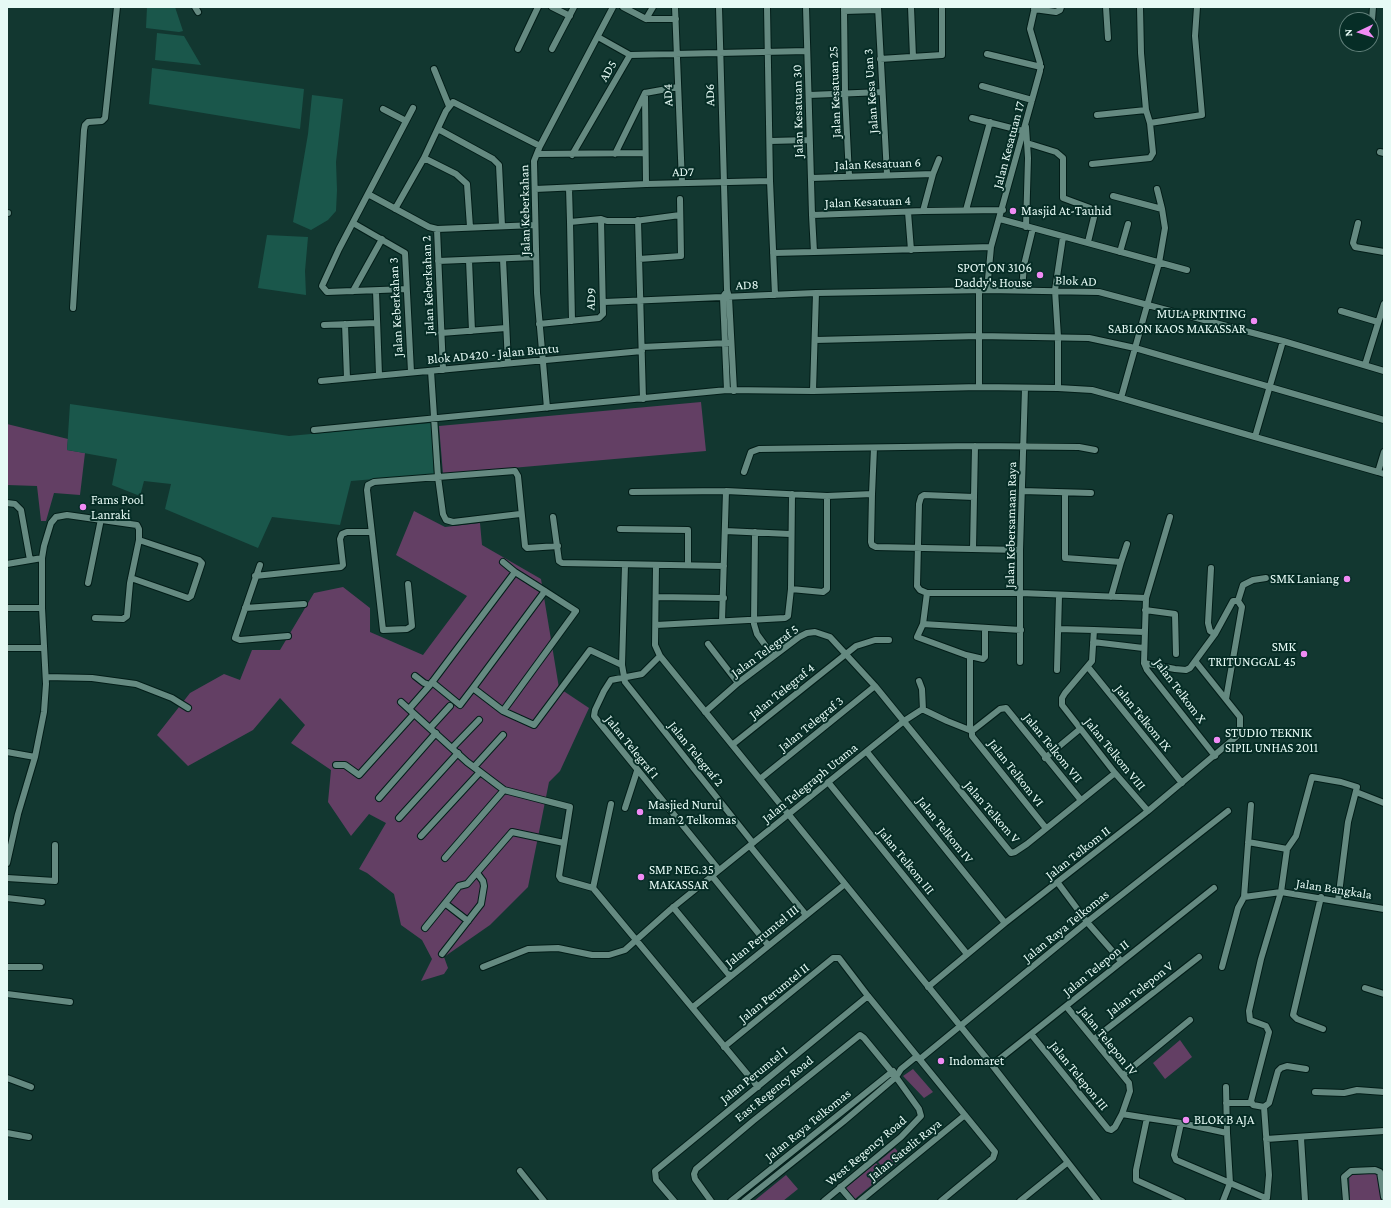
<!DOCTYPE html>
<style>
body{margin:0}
#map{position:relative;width:1391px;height:1208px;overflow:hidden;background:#123730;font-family:"Crimson Pro",serif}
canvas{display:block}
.frame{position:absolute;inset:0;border:8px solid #e6faf5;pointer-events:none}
.north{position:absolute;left:1339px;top:12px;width:40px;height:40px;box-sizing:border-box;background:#062d26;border:1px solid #607f79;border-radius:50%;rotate:266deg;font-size:11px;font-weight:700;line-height:16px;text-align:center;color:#e6faf5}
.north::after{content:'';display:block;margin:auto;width:14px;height:18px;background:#f18bf5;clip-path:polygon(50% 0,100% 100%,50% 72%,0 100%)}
</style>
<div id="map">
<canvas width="1391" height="1208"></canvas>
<div class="frame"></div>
<div class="north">N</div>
</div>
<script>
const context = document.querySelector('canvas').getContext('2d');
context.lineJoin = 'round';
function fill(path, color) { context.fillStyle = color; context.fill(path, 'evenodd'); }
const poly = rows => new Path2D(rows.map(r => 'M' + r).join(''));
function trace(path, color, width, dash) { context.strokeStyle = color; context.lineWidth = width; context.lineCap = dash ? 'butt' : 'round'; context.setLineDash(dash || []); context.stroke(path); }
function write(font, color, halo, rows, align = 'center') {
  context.font = font + ' "Crimson Pro",serif'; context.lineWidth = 4; context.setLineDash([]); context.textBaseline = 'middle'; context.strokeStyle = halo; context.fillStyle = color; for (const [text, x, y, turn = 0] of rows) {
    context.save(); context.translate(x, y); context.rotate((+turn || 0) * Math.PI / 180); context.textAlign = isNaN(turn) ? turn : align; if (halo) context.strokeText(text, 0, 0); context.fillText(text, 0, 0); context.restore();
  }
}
const green = poly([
 [701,402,706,451,443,474,439,426],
 [7,424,68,439,67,450,85,453,80,495,54,493,46,521,41,521,37,486,7,485],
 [414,511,445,527,480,523,482,545,541,579,559,688,589,708,560,771,549,782,528,887,490,925,444,957,448,968,444,974,421,981,432,959,422,940,401,925,394,894,367,873,359,869,386,823,369,814,351,836,328,802,331,770,291,743,305,725,280,698,253,730,188,766,157,735,190,693,224,674,240,680,252,650,280,650,314,593,343,587,370,608,370,632,423,655,467,596,396,555],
 [1180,1040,1192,1057,1165,1079,1153,1063],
 [913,1069,933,1092,924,1098,903,1076],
 [895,1148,903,1158,887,1172,878,1162],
 [876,1163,885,1174,855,1199,846,1188],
 [1379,1173,1382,1201,1350,1201,1349,1175],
 [786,1175,798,1189,783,1201,754,1201]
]);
const water = poly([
 [147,7,175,7,183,31,179,32,146,28],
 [157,33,184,36,201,65,155,60],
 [152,68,304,89,300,129,149,104],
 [312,95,343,99,336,162,337,190,336,211,328,220,311,230,293,222,308,134],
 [267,235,308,237,305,271,306,295,258,288],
 [70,404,289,436,431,423,434,474,351,481,340,525,272,517,258,548,165,509,171,484,144,481,140,496,112,485,117,459,67,450]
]);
const minor = poly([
 [195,7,198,12],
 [552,7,570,16],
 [623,7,646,19,676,19],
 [675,7,682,183],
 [719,7,727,290,729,297,734,391],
 [767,7,770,181,775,295],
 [806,7,812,215],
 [844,7,845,94,849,176],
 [878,7,887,174],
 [911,7,913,57],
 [1106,7,1108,38],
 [1140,7,1141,53,1146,110],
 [1034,9,1056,12,1060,10,1061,7],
 [844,11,878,10],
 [646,19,653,7],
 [1372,20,1373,7],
 [598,37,630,55],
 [518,49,538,7],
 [552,49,574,7],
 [987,54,1041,67],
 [880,59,942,55,942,7],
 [434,69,449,106],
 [982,86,1032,100],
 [809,95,882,92],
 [383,109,406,121],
 [1097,115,1146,110,1150,123],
 [972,118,1023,131],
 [1026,127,1028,158,1026,227],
 [438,129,493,159,499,165,502,226],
 [770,141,809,140],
 [1027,143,1056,152,1063,158,1063,198,1090,208,1095,213,1088,242],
 [1380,152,1384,153],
 [537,154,644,153],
 [615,154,645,93],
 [572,155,630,55,807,51],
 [424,158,446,111,453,102,540,146],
 [1092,164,1150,158,1153,153,1150,123,1202,115,1195,36,1197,7],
 [933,174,939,159],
 [811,178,933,174,923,211],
 [646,184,645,93,678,87],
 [569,188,570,222,601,219,607,221,635,221,680,215],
 [535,189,646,184,770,181],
 [1157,189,1162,209],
 [368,194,429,227,437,229,535,225],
 [1113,196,1162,209,1165,228,1159,263,1121,398,1255,437],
 [395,209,424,158,456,174,467,184,470,227],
 [966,210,990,122],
 [908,212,911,250],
 [7,213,8,213],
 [1000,219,1187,270],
 [638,220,643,399],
 [570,222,572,321],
 [353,223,405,253,411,372],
 [1358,223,1353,243,1355,247,1384,252],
 [437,229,443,370],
 [814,252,991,247],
 [1120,252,1128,224],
 [773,253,814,252,812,215,923,211,1003,210],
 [503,259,508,363],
 [639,259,681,256,680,199],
 [469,260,472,331],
 [438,261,536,257],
 [406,289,327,292,322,286,339,249,413,108],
 [979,290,979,387,1058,388,1058,337,1055,290,1063,237],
 [987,290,991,247,1040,71,1040,63,1030,29,1035,7],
 [1022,290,1024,265,1033,228],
 [353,291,382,239],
 [376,291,379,375],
 [725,294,723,297,727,390],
 [604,302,816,293,987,290,1099,292,1283,341,1384,371],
 [73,308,84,130,85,125,88,122,102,121,105,118,117,7],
 [1341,311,1378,322],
 [345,324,347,378],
 [539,324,599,318,603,314,601,219],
 [324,325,376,323],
 [441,333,506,328],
 [815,340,979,336,1089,338,1135,348,1384,420],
 [1283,341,1255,437,1378,472],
 [642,347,728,343],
 [1365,365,1384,304],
 [431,371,438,477,443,514,446,520,453,522,520,514],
 [321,381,642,351],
 [1058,388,1092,390,1121,398],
 [813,391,816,293],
 [547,408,537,293,534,161,540,146,613,7],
 [314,430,727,390,813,391,979,387],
 [1384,452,1378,472,1384,474],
 [744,472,751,452,759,449,975,446,1079,447,1095,450],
 [1022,491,1091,493],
 [632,492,726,491,827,496],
 [1065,493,1065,558,1121,562,1111,597],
 [872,494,874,448],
 [974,497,975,446],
 [7,503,15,504,21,510,30,560],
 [553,517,559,561,562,563,724,566],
 [1170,517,1146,598,1144,663,1147,670,1215,756],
 [620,529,688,530,688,565],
 [725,531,790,534],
 [755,532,754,624,757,634,773,656],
 [503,562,515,572],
 [1121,562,1127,544],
 [7,564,42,558],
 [260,565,235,638,240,640,288,636],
 [625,565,622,665,625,682,753,843],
 [656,565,655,645,660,656,992,1065,1098,1201],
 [1211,568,1208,623,1210,631,1215,634],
 [255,576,341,567,343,565,340,539,342,534,347,532,371,532],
 [88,583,101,519],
 [408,584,412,626,407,629,383,630,367,490,368,485,374,482,515,471,518,476,525,546,527,548,558,546],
 [791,589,823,592,827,589,827,496,872,494,871,542,872,545,876,547,1020,550],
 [927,593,920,590,917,586,919,504,921,497,924,495,974,497,973,549],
 [656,597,724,598],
 [1238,601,1243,585,1253,580,1266,578],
 [7,608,42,608],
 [245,608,304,604],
 [1145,610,1175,614,1176,654],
 [95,618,123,619,127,616,130,583,139,540],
 [722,621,726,491],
 [923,624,1021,630],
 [656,625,785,618,788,616,791,589,792,494],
 [985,629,985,657,983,659,966,655,917,637,923,624,927,593,1021,593,1146,598],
 [1058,629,1094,630,1092,661,1065,693,1062,698,1062,705,1115,773,1148,811],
 [1094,630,1144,632],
 [1093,642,1143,648],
 [708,644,738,683],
 [7,648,44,648],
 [660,656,642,674,611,680,604,691,595,710,594,716,719,870],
 [970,656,970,730],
 [1020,662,1020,550,1025,388],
 [1144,663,1175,669,1186,670,1190,668,1215,634,1233,601,1238,601,1242,607,1226,699],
 [1088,667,1182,783],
 [1057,670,1059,596],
 [415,676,424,683,430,685,515,572,545,591,576,611,503,711,473,688,545,591],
 [46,677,92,678,136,684,172,698,188,708],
 [919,681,922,689,923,710],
 [432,682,460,705,473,688],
 [401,702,467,762,504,790,570,807,559,876,561,879,593,888,758,1087],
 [409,709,430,685],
 [503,711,534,725,590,650,622,665],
 [705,712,738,683,799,637,807,633,815,632,830,637,875,686,1011,853,1015,852,1027,844,1115,773],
 [430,728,450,706],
 [972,731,972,736,1045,827],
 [732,745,856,646,875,640,889,640],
 [452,748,479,720],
 [7,752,35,757],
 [867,752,1005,923],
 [1045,758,1080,729],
 [336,765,345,765,359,775,414,714],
 [474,767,503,735],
 [760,779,875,686],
 [828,782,967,954],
 [1356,792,1384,803],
 [379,798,436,733],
 [625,808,637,771],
 [399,818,458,753],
 [421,836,480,772],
 [1248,842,1287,849,1281,892,1261,959,1249,1011,1250,1020,1266,1026,1269,1032,1251,1101,1253,1105,1264,1107],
 [750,846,806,915],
 [1287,849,1296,836,1312,777,1341,782,1357,787,1348,822,1338,901],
 [445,858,504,790],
 [7,863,18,814,35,757,44,712,46,684,42,608,42,558,44,546,51,523,56,517,67,515,137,525,139,529,139,540,199,560,202,563,191,596,188,598,131,578],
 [712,876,768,945],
 [7,878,55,881,55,845],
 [1058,883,1087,922,1121,961],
 [593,888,611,804],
 [1244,897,1251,805],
 [1321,897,1293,1015,1297,1019,1323,1029],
 [7,898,42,902],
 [446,904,468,921],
 [673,907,730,976],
 [425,928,459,886,467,884,512,832,564,843],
 [442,954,481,904,484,886,483,881,477,873],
 [7,967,40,967],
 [483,967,528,949,558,948,592,955,609,955,625,950,671,909,904,721,921,710,924,710,947,721,972,731,1000,709,1006,708,1080,799],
 [1222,967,1238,908,1244,897,1281,892,1384,909],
 [928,987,1005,923,1148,811,1236,737,1240,729,1240,717,1196,662],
 [1365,988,1384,994],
 [7,994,70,1002],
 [1066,1006,1129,1083,1130,1091,1122,1114,1147,1118,1136,1170,1136,1180,1182,1201],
 [693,1007,845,884],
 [1031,1034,1108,1129,1111,1130,1115,1127,1122,1114],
 [1094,1039,1199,957],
 [724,1047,833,958,839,958,868,996,995,1152,993,1158,941,1201],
 [920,1059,1087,922,1228,811],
 [992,1065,1214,888],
 [1123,1075,1190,1020],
 [7,1078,31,1087],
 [1226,1087,1227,1133],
 [1315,1092,1344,1093,1357,1090,1384,1092],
 [1226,1103,1251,1103],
 [1147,1118,1181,1123,1227,1133,1230,1183,1223,1201],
 [1181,1123,1174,1155,1176,1160,1263,1197,1267,1198,1269,1175,1264,1107,1269,1103,1278,1071,1281,1068,1287,1066,1306,1069],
 [7,1133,29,1137],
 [1301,1138,1305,1201],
 [1266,1139,1384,1131],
 [520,1171,544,1201],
 [840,1187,852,1201],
 [674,1201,656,1180,655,1171,868,996],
 [711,1201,695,1179,694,1174,696,1169,753,1121,860,1035,864,1038,896,1077,919,1109,921,1116,901,1137,824,1201],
 [731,1201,893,1071],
 [744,1201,843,1122,896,1077,901,1069,917,1056],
 [860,1201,965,1115],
 [1020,1201,1067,1163],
 [1346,1201,1344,1177,1351,1171,1375,1170,1380,1172,1384,1197]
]);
const markers = [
 [1013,211,4,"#f18bf5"],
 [1040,275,4,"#f18bf5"],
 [1254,321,4,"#f18bf5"],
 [83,507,4,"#f18bf5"],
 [1347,579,4,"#f18bf5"],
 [1304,654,4,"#f18bf5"],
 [1217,740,4,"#f18bf5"],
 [640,812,4,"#f18bf5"],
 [641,877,4,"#f18bf5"],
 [941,1061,4,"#f18bf5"],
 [1186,1120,4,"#f18bf5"]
];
const streetNames = [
 ["AD5",608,71,-60],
 ["Jalan Kesa Uan 3",871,91,-94],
 ["Jalan Kesatuan 25",835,92,-92],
 ["AD4",668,95,-92],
 ["AD6",710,95,-91],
 ["Jalan Kesatuan 30",798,111,-91],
 ["Jalan Kesatuan 17",1009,145,-75],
 ["Jalan Kesatuan 6",878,164,-2],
 ["AD7",683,172,-1],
 ["Jalan Kesatuan 4",868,202,-2],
 ["Jalan Keberkahan",525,210,-91],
 ["Blok AD",1076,281,2],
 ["Jalan Keberkahan 2",428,285,-92],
 ["AD8",747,285,-2],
 ["AD9",591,299,-86],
 ["Jalan Keberkahan 3",396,307,-93],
 ["Blok AD420 - Jalan Buntu",493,354,-5],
 ["Jalan Kebersamaan Raya",1011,525,-89],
 ["Jalan Telegraf 5",765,651,-36],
 ["Jalan Telegraf 4",782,691,-39],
 ["Jalan Telkom X",1180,691,53],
 ["Jalan Telkom IX",1143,718,51],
 ["Jalan Telegraf 3",811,724,-39],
 ["Jalan Telegraf 1",632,747,51],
 ["Jalan Telkom VII",1053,748,51],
 ["Jalan Telegraf 2",696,754,51],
 ["Jalan Telkom VIII",1115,754,51],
 ["Jalan Telkom VI",1016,773,52],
 ["Jalan Telegraph Utama",810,783,-39],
 ["Jalan Telkom V",992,812,49],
 ["Jalan Telkom IV",945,830,51],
 ["Jalan Telkom II",1078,853,-38],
 ["Jalan Telkom III",906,861,51],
 ["Jalan Bangkala",1334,889,9],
 ["Jalan Raya Telkomas",1066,926,-39],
 ["Jalan Perumtel III",762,936,-39],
 ["Jalan Telepon II",1096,968,-39],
 ["Jalan Telepon V",1140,989,-38],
 ["Jalan Perumtel II",774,993,-39],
 ["Jalan Telepon IV",1108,1041,51],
 ["Jalan Perumtel I",754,1075,-39],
 ["Jalan Telepon III",1079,1076,51],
 ["East Regency Road",774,1089,-39],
 ["Jalan Raya Telkomas",808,1125,-39],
 ["Jalan Satelit Raya",905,1150,-39],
 ["West Regency Road",866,1151,-40]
];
const poiNames = [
 ["Masjid At-Tauhid",1021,211],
 ["SPOT ON 3106",1032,268,"right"],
 ["Daddy's House",1032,283,"right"],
 ["MULA PRINTING",1246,314,"right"],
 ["SABLON KAOS MAKASSAR",1246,329,"right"],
 ["Fams Pool",91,500],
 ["Lanraki",91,515],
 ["SMK Laniang",1339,579,"right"],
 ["SMK",1296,647,"right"],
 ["TRITUNGGAL 45",1296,662,"right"],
 ["STUDIO TEKNIK",1225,733],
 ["SIPIL UNHAS 2011",1225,748],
 ["Masjied Nurul",648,805],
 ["Iman 2 Telkomas",648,820],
 ["SMP NEG.35",649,870],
 ["MAKASSAR",649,885],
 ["Indomaret",949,1061],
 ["BLOK B AJA",1194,1120]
];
fill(green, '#633f64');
fill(water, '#1a574b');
trace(minor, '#021d18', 8);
trace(minor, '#658a81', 6);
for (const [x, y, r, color] of markers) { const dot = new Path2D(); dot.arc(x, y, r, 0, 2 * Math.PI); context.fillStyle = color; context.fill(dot); trace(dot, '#062d26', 1.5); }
write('13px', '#e6faf5', '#062d26', streetNames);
write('13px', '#e6faf5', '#062d26', poiNames, 'left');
</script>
